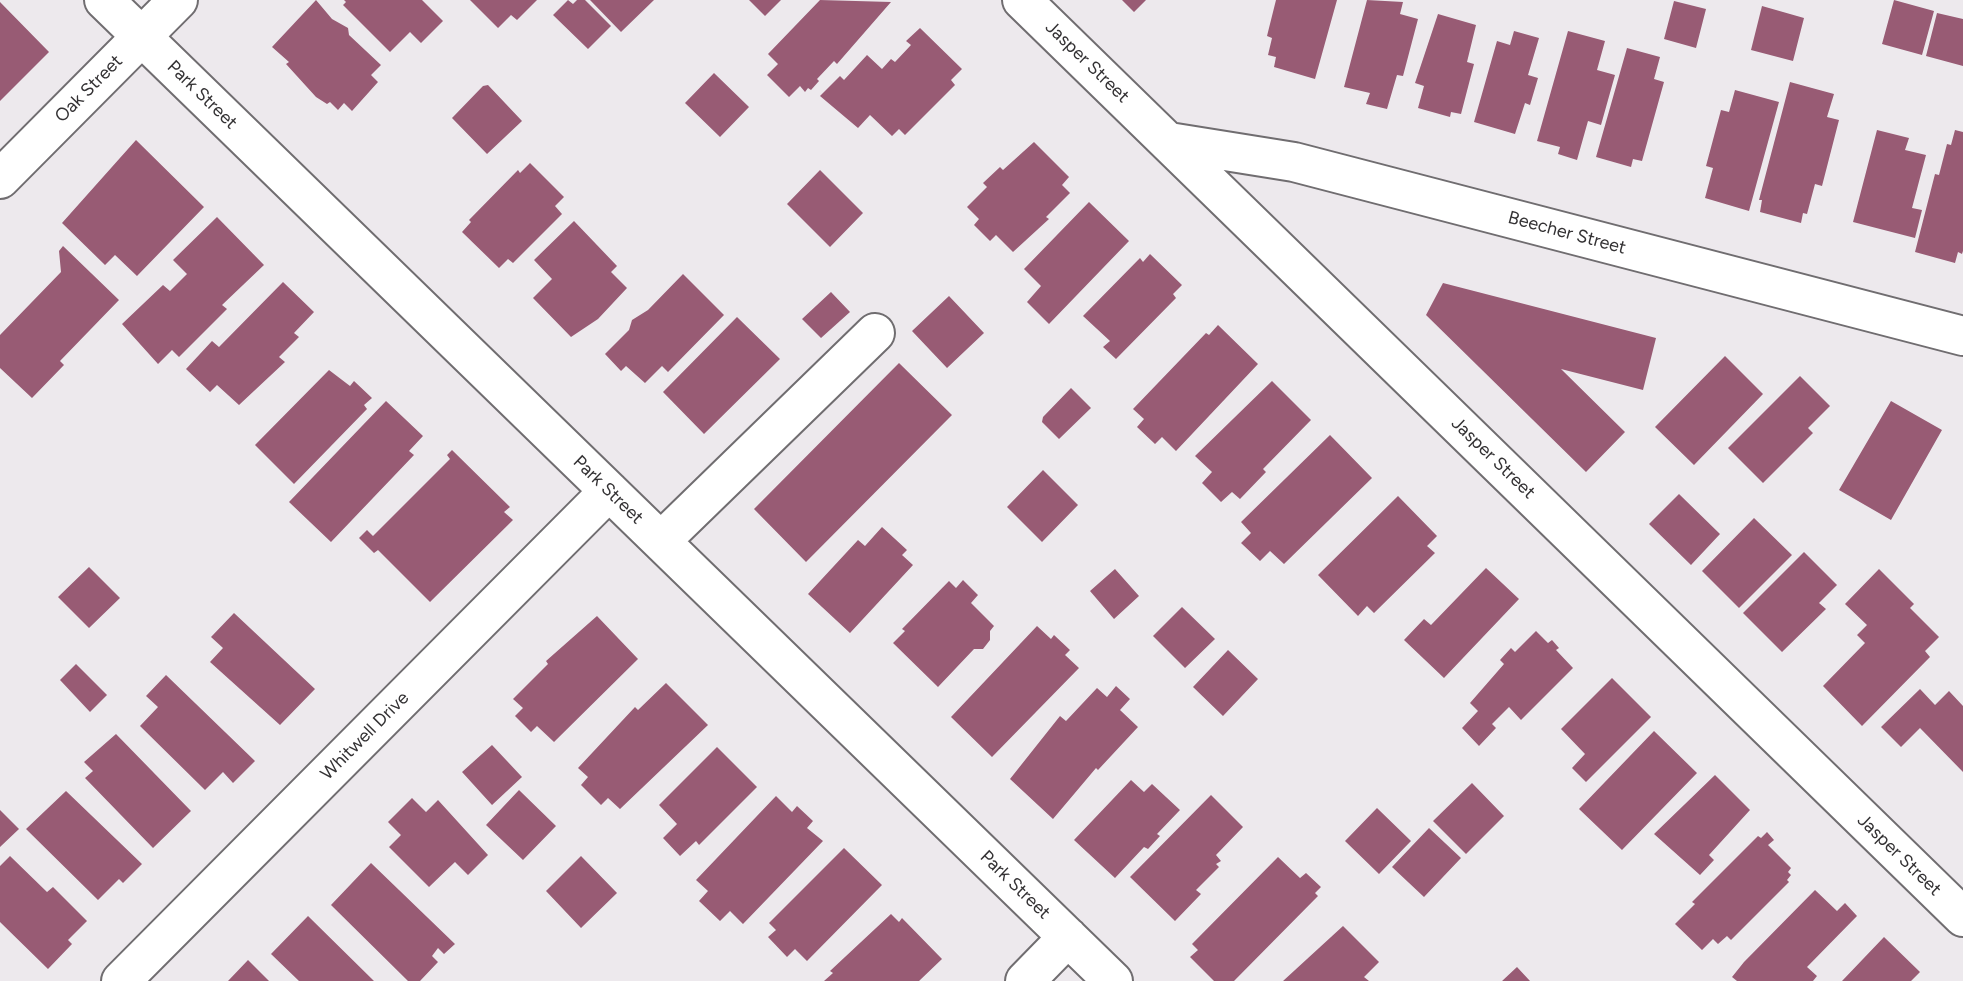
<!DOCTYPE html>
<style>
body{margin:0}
canvas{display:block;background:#ede9ed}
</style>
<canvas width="1963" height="981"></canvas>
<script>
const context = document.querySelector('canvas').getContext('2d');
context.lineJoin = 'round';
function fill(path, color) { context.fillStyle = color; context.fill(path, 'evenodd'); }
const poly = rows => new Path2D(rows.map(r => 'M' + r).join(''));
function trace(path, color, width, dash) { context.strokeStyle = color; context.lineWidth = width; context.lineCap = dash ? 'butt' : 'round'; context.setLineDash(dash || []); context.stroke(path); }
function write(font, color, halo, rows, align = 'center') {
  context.font = font + ' Figtree,sans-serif'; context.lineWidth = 7; context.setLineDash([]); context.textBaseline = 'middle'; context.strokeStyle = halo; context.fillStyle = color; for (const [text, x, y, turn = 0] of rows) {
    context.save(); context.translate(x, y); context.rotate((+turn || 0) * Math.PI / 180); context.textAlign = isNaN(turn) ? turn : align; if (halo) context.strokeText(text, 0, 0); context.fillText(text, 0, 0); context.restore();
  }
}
const building = poly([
 [316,0,332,19,348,28,349,35,381,65,371,75,378,82,352,111,344,103,338,110,330,102,327,104,316,97,286,64,289,62,272,47],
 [344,0,422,0,443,21,421,43,410,32,390,52,343,5,346,2],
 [470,0,537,0,517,20,511,15,498,28],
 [568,0,573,4,577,0,585,0,611,26,588,49,553,15],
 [590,0,654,0,621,32],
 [749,0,781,0,765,16],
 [820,0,891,2,837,64,834,61,817,79,819,81,811,90,808,88,805,92,800,86,789,97,767,75,778,64,768,54],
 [1122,0,1146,0,1134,12],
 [1276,0,1337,0,1315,79,1274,67,1276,57,1268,55,1272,38,1267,36],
 [1367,0,1403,2,1400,14,1418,19,1403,76,1397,75,1387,109,1366,104,1370,93,1344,87],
 [1894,0,1934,11,1922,55,1882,44],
 [1674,1,1706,9,1696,48,1664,39],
 [0,2,49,52,0,101],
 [1762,6,1804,18,1793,61,1751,50],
 [1937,13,1963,19,1963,66,1926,56],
 [1438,14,1476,25,1467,62,1474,64,1461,114,1451,112,1450,117,1418,108,1424,86,1415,83],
 [920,28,962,69,951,80,955,85,905,135,899,129,892,136,870,115,858,128,820,96,840,76,844,80,867,55,882,69,891,59,895,62,911,45,906,41],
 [1514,31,1539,38,1528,75,1538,78,1530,105,1525,103,1515,134,1474,122,1497,41,1510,45],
 [1568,31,1605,41,1597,70,1615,75,1601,125,1588,121,1577,160,1558,154,1560,147,1537,141],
 [1627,48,1660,57,1654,79,1664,82,1642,161,1633,159,1631,167,1596,157],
 [714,73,749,107,720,137,685,103],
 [1790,82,1834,94,1827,117,1839,120,1822,186,1815,184,1807,214,1803,213,1801,223,1760,212,1762,200,1759,200],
 [488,85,522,121,487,154,452,118,483,86],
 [1735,90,1779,102,1749,211,1705,198,1713,168,1706,166,1721,110,1729,112],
 [1877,130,1909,138,1905,150,1926,155,1912,208,1922,210,1915,238,1853,222],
 [1955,130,1963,132,1963,251,1962,254,1958,252,1955,263,1915,252,1935,174,1939,175,1947,144,1951,145],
 [136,140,204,207,137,276,115,255,105,265,62,223],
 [1034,142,1069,177,1062,185,1070,193,1046,217,1049,219,1013,252,996,235,990,241,974,225,979,219,967,207,987,187,983,183,1000,167,1003,170],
 [530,163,564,197,555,206,562,214,513,263,508,259,499,268,462,232,471,222,469,220,518,170,520,173],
 [820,170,863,213,830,247,787,204],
 [1089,202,1129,241,1049,324,1027,302,1041,286,1024,269],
 [217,217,264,265,222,305,227,309,179,357,172,350,158,364,122,324,163,285,170,291,187,274,173,260],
 [574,221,617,266,611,272,627,288,598,319,571,337,533,298,552,279,534,260],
 [63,246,119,300,60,361,64,365,32,398,0,368,0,335,61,272,59,251],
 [1150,254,1182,285,1173,294,1176,298,1116,359,1103,347,1110,341,1083,316,1140,258,1143,262],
 [683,274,724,315,668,372,662,366,645,383,626,366,621,371,605,354,629,330,632,320,648,310],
 [283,282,314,312,294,333,299,337,279,357,285,362,239,405,217,385,210,392,186,369,212,341,219,347],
 [1443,283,1656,338,1643,390,1561,369,1625,432,1586,472,1426,315],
 [831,292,850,312,821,338,802,319],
 [949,296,984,333,947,368,912,331],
 [737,317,780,359,704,434,663,392],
 [1218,325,1258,364,1176,451,1162,437,1155,444,1137,427,1144,419,1133,409,1206,333,1209,335],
 [1725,356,1763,394,1694,465,1655,427],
 [899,363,952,415,806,562,754,509],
 [329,370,350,386,354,381,372,398,364,405,367,409,294,484,255,445],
 [1800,376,1830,406,1808,428,1813,433,1763,483,1728,448],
 [1272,381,1311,420,1263,469,1266,472,1240,499,1232,492,1221,502,1202,483,1212,472,1195,456],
 [1071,388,1091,408,1059,439,1042,422,1043,417],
 [386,401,423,436,409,451,414,455,331,542,289,502],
 [1891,401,1942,430,1891,520,1839,490],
 [1330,435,1372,478,1284,564,1270,551,1260,561,1241,543,1251,533,1241,522],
 [452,450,510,507,504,512,513,520,430,602,378,550,374,553,359,538,367,530,373,536,450,459,447,455],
 [1043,470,1078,505,1042,542,1007,507],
 [1679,494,1720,534,1691,565,1649,524],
 [1398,496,1437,536,1427,546,1435,553,1374,613,1367,606,1358,616,1318,575],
 [1754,518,1792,555,1739,608,1702,571],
 [882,527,907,550,902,555,913,565,850,633,808,594,858,540,865,546],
 [1804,552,1837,585,1819,603,1826,609,1782,652,1743,613],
 [89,567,120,598,89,628,58,597],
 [1486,568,1519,599,1444,678,1404,640,1424,619,1431,625],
 [1115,569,1139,596,1114,619,1090,591],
 [1879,569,1914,604,1910,608,1939,637,1925,651,1930,657,1862,726,1823,686,1865,643,1857,635,1867,625,1845,604],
 [963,580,978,595,971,603,994,626,990,631,990,640,983,649,974,649,938,687,893,643,905,631,902,629,949,581,956,588],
 [1182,607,1215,639,1185,668,1153,636],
 [234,613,315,689,280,725,210,662,223,648,211,637],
 [597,616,638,659,554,742,537,726,531,732,515,716,523,708,513,699,548,664,546,661],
 [1037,626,1051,639,1054,635,1070,650,1065,655,1079,668,992,757,951,717],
 [1536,631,1548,643,1552,640,1559,648,1556,650,1573,668,1521,720,1509,707,1492,724,1496,728,1479,746,1462,728,1478,711,1470,703,1504,664,1500,660,1511,648,1515,652],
 [1228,650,1258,679,1223,716,1193,687],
 [76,664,107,695,90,712,60,680],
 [166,675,255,761,233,783,223,772,205,790,140,726,158,707,146,696],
 [1612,678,1651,717,1586,782,1572,768,1585,754,1561,729],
 [666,683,708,725,620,809,608,798,601,805,581,785,588,777,578,768,635,707,638,710],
 [1116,686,1130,699,1120,710,1138,727,1098,770,1096,768,1053,819,1010,779,1060,716,1066,721,1097,688,1107,697],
 [1920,689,1935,705,1949,691,1963,706,1963,772,1920,728,1901,747,1881,727],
 [1654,731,1697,773,1622,850,1579,809],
 [116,734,191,811,153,848,85,778,93,771,84,762],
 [492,745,522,777,492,805,462,772],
 [717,747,757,787,699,845,696,841,680,856,663,838,677,824,659,805],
 [1715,775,1750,810,1709,855,1714,860,1700,875,1654,834],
 [1131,780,1144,792,1152,784,1180,810,1157,834,1160,836,1148,849,1144,847,1115,878,1074,840],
 [1472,783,1504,816,1466,854,1433,821],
 [519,790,556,826,523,860,486,825],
 [66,791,142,864,123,883,119,879,98,900,26,829],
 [1211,795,1243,827,1216,855,1221,861,1216,864,1219,867,1196,890,1201,894,1175,921,1130,877],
 [776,796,792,812,797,806,813,821,807,828,823,841,743,924,730,911,720,921,699,901,708,891,696,880],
 [412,798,426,812,438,800,488,855,468,875,455,862,429,887,389,847,401,835,388,822],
 [1377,808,1411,841,1379,874,1345,841],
 [0,810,19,829,0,847],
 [1429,828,1461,858,1424,897,1392,867],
 [1767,832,1774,840,1768,845,1791,868,1788,872,1791,875,1787,880,1789,882,1731,940,1727,936,1718,944,1713,939,1702,950,1675,924,1695,904,1692,902,1758,836,1761,838],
 [844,848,882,885,807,961,795,949,787,957,768,937,776,930,769,923],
 [10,856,47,892,53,887,87,921,68,940,72,944,48,969,0,922,0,866],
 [581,856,617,893,581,928,546,891],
 [1278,857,1300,878,1306,873,1321,887,1315,893,1318,896,1234,981,1214,981,1190,957,1198,950,1192,944],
 [371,863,455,944,444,954,438,948,432,956,438,962,420,981,408,981,331,905],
 [1815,890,1837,911,1845,903,1857,916,1807,967,1817,976,1813,981,1737,981,1732,977,1744,962],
 [891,914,899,922,902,918,942,959,919,981,824,981,833,973,830,971],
 [308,916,374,981,299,981,271,954],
 [1343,926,1379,962,1364,977,1369,981,1283,981],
 [1884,937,1920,972,1911,981,1842,981],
 [248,960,269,981,228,981],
 [1517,967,1530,981,1502,981]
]);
const minor = poly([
 [104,0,1113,981],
 [1022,0,1963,917],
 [1169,142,1294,162,1963,336],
 [0,179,178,0],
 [661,541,875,333],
 [121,981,609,491],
 [1025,981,1068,937]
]);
const streetNames = [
 ["Jasper Street",1087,62,44],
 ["Oak Street",89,89,-45],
 ["Park Street",202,95,44],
 ["Beecher Street",1567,233,15],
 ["Jasper Street",1493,458,44],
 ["Park Street",608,490,44],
 ["Whitwell Drive",365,736,-45],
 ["Jasper Street",1899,855,44],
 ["Park Street",1015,885,44]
];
fill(building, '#985b74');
trace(minor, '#706d70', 42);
trace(minor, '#fff', 38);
write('18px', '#343234', '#fff', streetNames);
</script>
